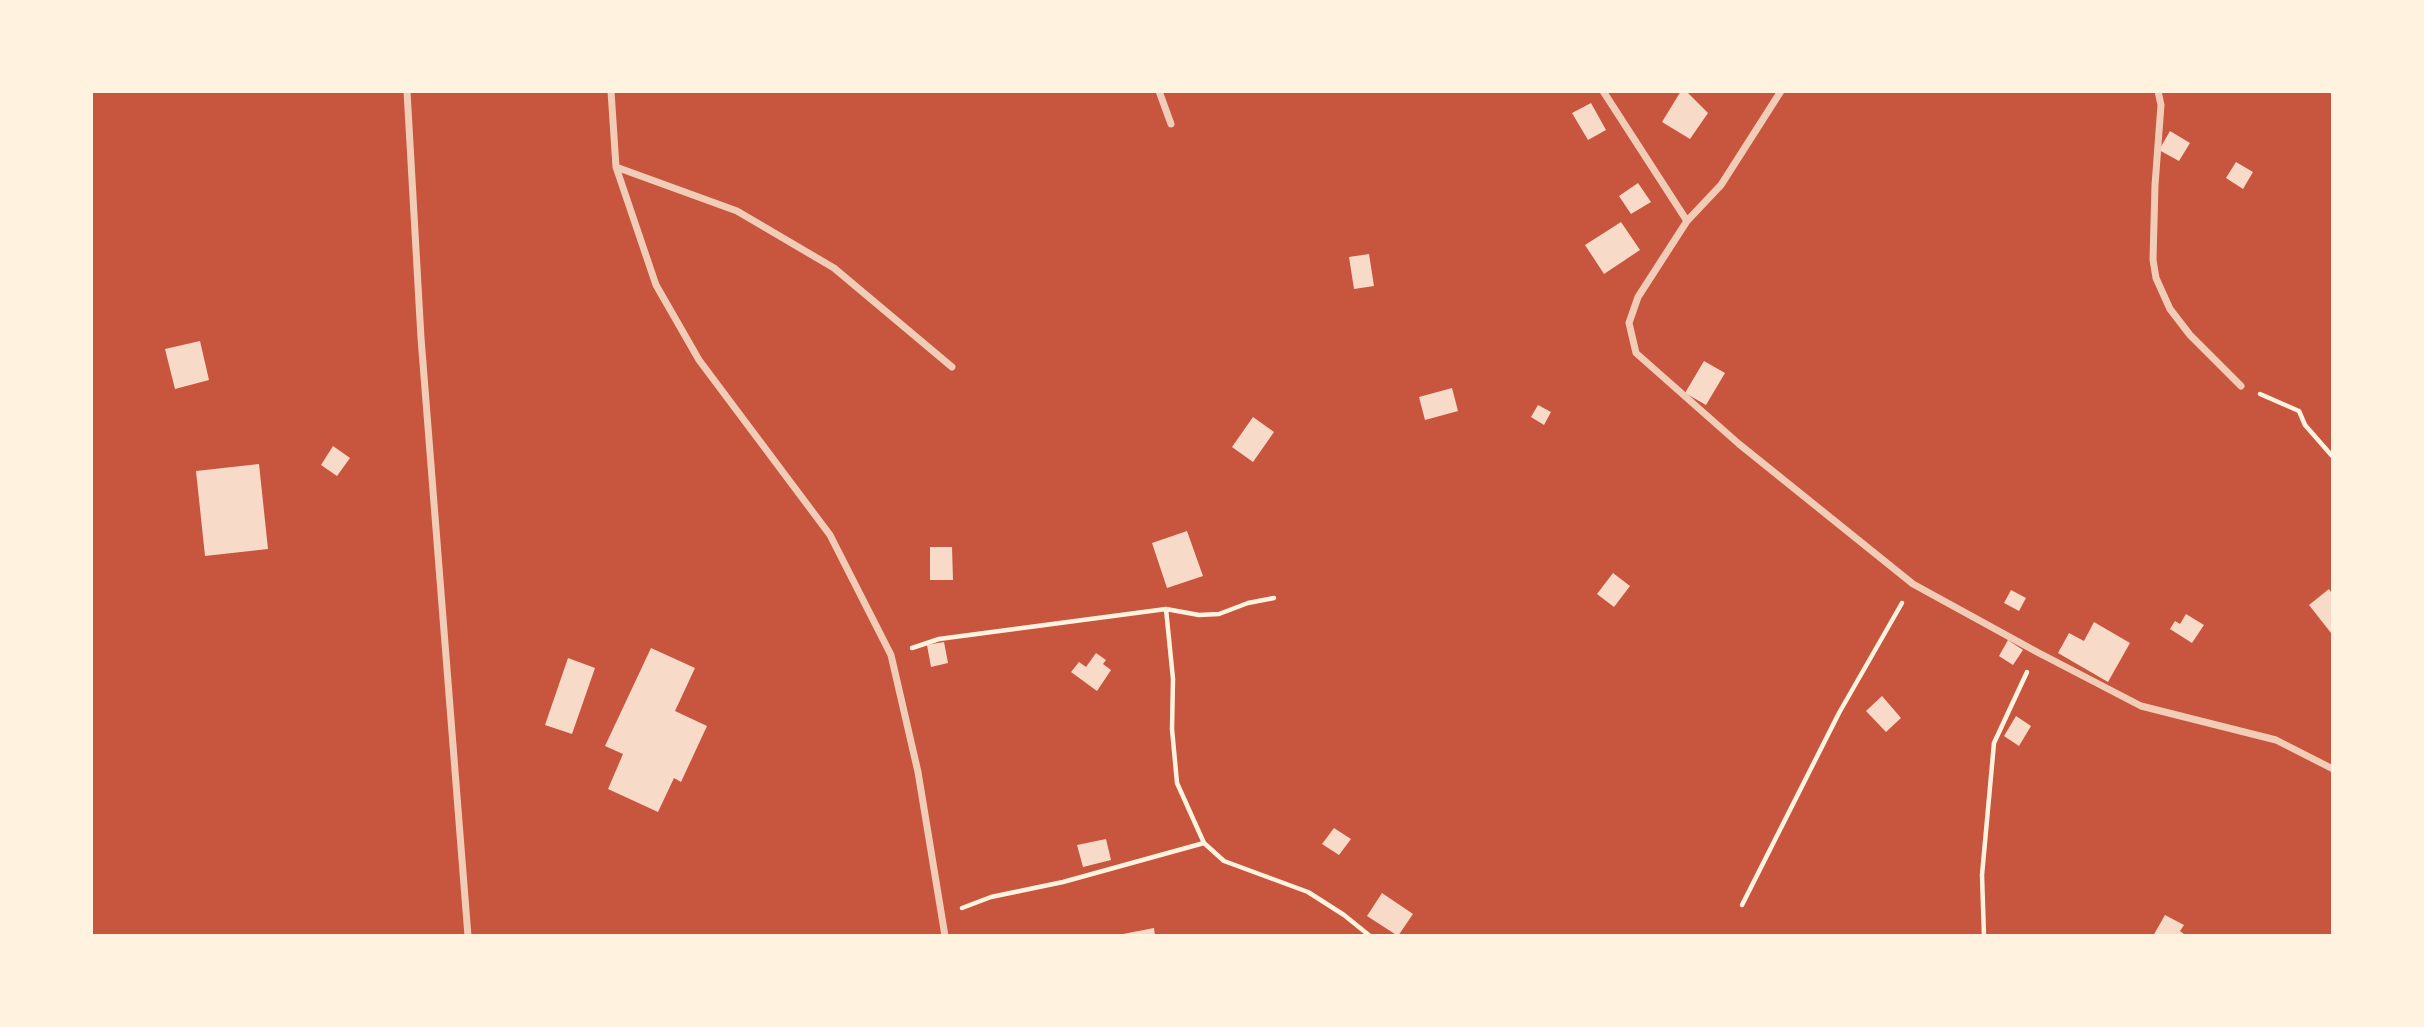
<!DOCTYPE html>
<style>
body{margin:0}
#map{position:relative;width:2424px;height:1027px;overflow:hidden;background:#c8553d;font-family:"Nunito Sans",sans-serif}
canvas{display:block}
.frame{position:absolute;inset:0;border:93px solid #fff3e0;pointer-events:none}
</style>
<div id="map">
<canvas width="2424" height="1027"></canvas>
<div class="frame"></div>
</div>
<script>
const context = document.querySelector('canvas').getContext('2d');
context.lineJoin = 'round';
function fill(path, color) { context.fillStyle = color; context.fill(path, 'evenodd'); }
const poly = rows => new Path2D(rows.map(r => 'M' + r).join(''));
function trace(path, color, width, dash) { context.strokeStyle = color; context.lineWidth = width; context.lineCap = dash ? 'butt' : 'round'; context.setLineDash(dash || []); context.stroke(path); }
const building = poly([
 [1681,91,1686,91,1708,113,1690,139,1662,122],
 [1591,103,1606,130,1588,140,1572,113],
 [2170,131,2190,143,2179,161,2159,150],
 [2236,162,2253,172,2243,189,2226,178],
 [1638,183,1651,202,1631,214,1619,196],
 [1621,222,1640,250,1604,274,1585,245],
 [1369,254,1374,286,1354,289,1349,257],
 [200,341,209,380,175,389,165,349],
 [1704,361,1725,373,1706,405,1685,393],
 [1452,388,1458,411,1425,420,1419,397],
 [1538,405,1551,412,1544,425,1531,417],
 [1253,417,1274,432,1253,462,1232,447],
 [333,446,350,458,337,476,321,465],
 [259,464,268,549,205,556,196,471],
 [1187,531,1203,576,1167,588,1152,543],
 [930,547,952,547,953,580,930,580],
 [1613,573,1630,586,1614,607,1597,594],
 [2329,589,2333,595,2333,632,2331,633,2309,605],
 [2011,590,2026,598,2019,611,2004,603],
 [2186,614,2204,625,2192,643,2170,629,2175,621,2180,624],
 [2094,622,2130,643,2108,682,2058,653,2069,633,2084,641],
 [2008,640,2023,650,2013,665,1999,656],
 [944,642,948,663,931,667,927,645],
 [651,648,695,668,675,711,707,726,681,782,674,778,658,812,608,789,623,754,605,746],
 [1096,653,1106,660,1103,664,1111,670,1097,691,1071,672,1079,662,1086,667],
 [568,658,595,668,572,734,545,725],
 [1882,696,1901,718,1886,732,1866,711],
 [2016,716,2031,726,2019,746,2004,736],
 [1334,828,1351,839,1339,855,1322,844],
 [1106,839,1111,860,1083,867,1077,845],
 [1382,893,1413,914,1398,936,1367,916],
 [2165,915,2184,925,2180,931,2184,934,2183,936,2153,936],
 [1154,928,1155,936,1118,936,1118,935]
]);
const path = poly([
 [2260,394,2299,411,2305,425,2333,457],
 [1166,609,1173,679,1172,729,1177,783,1204,843,1224,861,1308,892,1344,915,1370,936],
 [912,648,939,639,1166,609,1199,615,1219,614,1248,603,1274,598],
 [1742,905,1839,713,1902,603],
 [962,908,991,897,1063,882,1204,843],
 [1984,936,1982,875,1994,743,2027,672]
]);
const minor = poly([
 [407,91,421,338,468,936],
 [611,91,616,167,656,285,699,360,830,535,891,655,918,772,945,936],
 [1159,91,1171,124],
 [1603,91,1687,221],
 [1781,91,1721,185,1687,221,1638,297,1629,323,1636,353,1739,444,1913,584,2037,652,2141,706,2276,740,2333,769],
 [2158,91,2161,105,2155,185,2153,260,2156,278,2170,309,2190,335,2241,386],
 [616,167,737,211,834,268,952,367]
]);
fill(building, '#f7dbc8');
trace(path, '#fff3e0', 4.5);
trace(minor, '#f1ccb7', 7);
</script>
